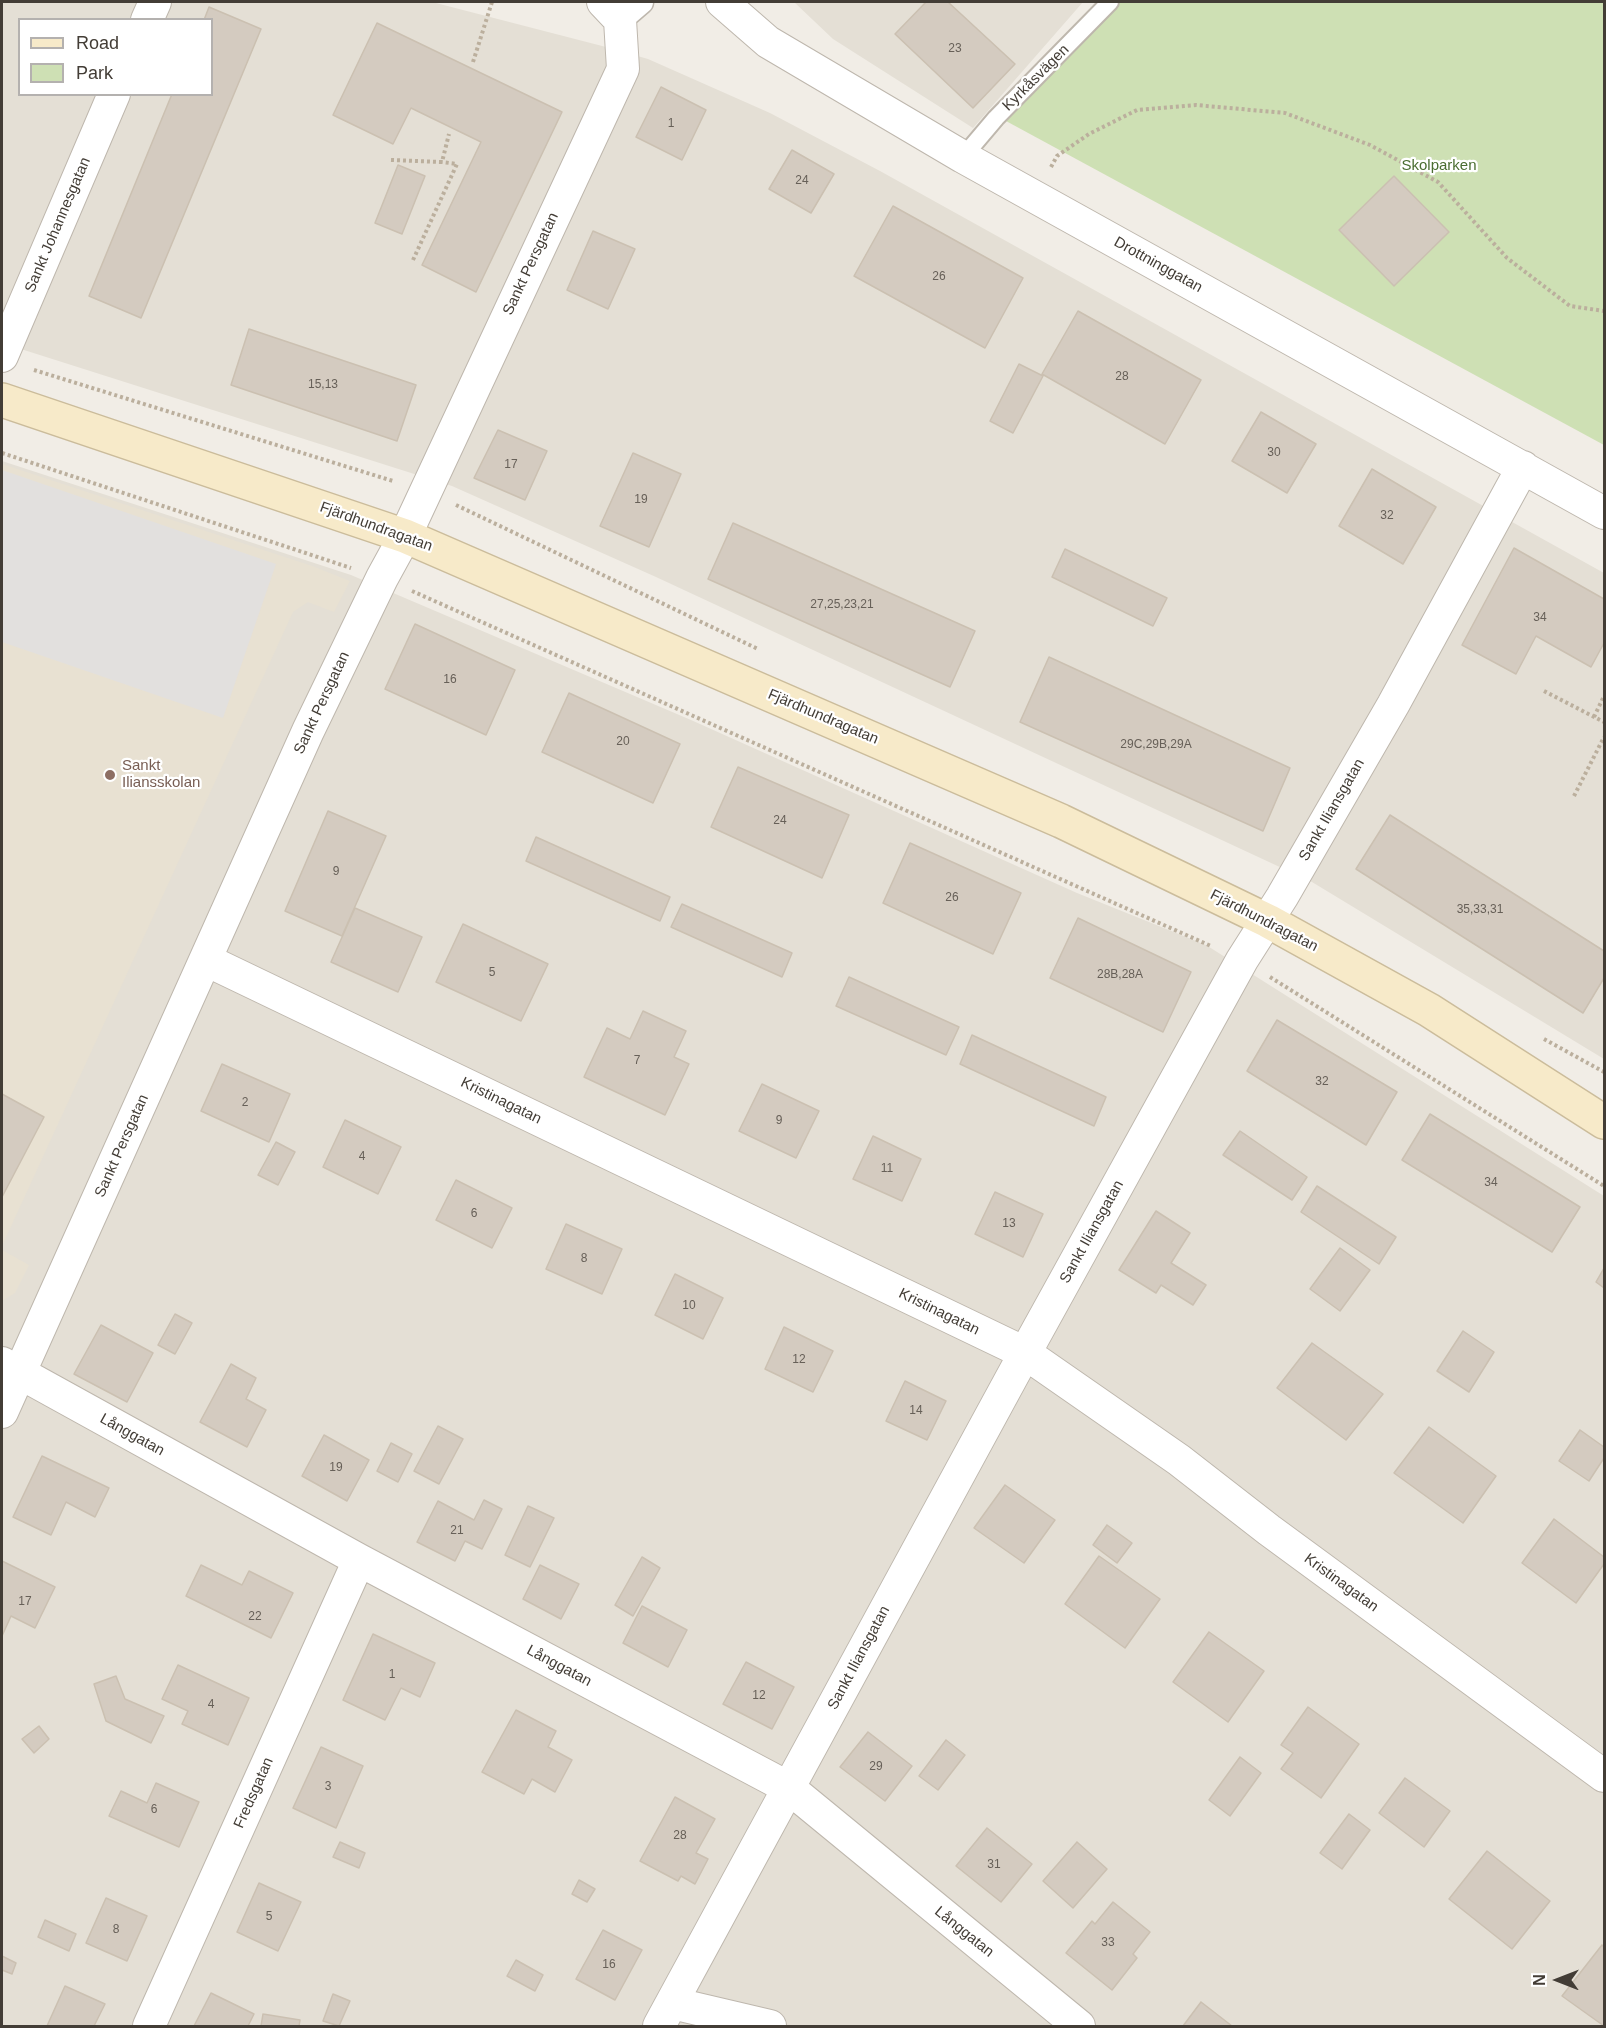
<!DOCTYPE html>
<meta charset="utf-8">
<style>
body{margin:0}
#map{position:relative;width:1606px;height:2028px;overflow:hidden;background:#f1ede6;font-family:Arial,sans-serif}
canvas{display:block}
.frame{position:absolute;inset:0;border:3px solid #433d36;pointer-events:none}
.legend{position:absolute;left:18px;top:18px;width:195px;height:78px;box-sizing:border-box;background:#fff;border:2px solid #b4b1af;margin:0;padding:8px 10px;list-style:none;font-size:18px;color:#433d36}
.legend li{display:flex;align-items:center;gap:12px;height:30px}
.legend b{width:30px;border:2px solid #b4b1af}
.north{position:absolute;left:1528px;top:1950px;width:60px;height:60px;-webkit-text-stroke:4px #fff;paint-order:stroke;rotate:270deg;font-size:16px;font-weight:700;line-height:24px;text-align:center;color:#433d36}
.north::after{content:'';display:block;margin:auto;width:21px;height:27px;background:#433d36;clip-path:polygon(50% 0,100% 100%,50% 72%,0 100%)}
</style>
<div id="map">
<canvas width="1606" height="2028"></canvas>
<div class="frame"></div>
<ul class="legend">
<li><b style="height:8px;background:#f7eac9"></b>Road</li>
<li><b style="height:16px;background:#cee0b4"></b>Park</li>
</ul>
<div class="north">N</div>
</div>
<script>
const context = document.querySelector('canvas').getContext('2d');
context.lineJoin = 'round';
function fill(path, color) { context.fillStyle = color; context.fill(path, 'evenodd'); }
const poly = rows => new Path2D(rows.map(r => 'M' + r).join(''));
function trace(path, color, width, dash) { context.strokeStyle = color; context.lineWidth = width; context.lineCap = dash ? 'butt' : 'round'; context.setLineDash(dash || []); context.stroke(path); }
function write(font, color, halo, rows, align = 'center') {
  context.font = font + ' Arial,sans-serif'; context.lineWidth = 4.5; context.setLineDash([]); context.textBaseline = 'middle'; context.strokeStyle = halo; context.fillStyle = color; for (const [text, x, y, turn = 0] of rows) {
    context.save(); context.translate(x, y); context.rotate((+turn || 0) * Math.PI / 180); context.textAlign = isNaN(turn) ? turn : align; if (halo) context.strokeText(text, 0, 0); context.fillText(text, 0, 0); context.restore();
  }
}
const residential = poly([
 [2,2,432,2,606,47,648,59,770,113,880,171,1604,573,1604,1059,1312,882,656,577,452,486,2,343],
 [20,20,212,20,212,94,20,94],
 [794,2,1083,2,973,128,833,39],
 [2,461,351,575,691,720,1077,893,1206,945,1604,1196,1604,2026,2,2026]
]);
const education = poly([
 [2,464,312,566,350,581,334,612,308,602,293,612,2,1246],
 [2,1250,29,1265,15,1293,2,1301]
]);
const green = poly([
 [1118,2,1604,2,1604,445,1006,121]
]);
const parking = poly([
 [2,470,276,564,223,718,2,642]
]);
const building = poly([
 [926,2,948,2,1015,64,973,108,895,34,926,2],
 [209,7,261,29,141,318,89,296,172,94,212,94,212,20,204,20,209,7],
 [377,23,562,112,476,292,422,265,481,142,411,108,393,144,333,115,377,23],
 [661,87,706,110,682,160,636,137,661,87],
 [792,150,834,174,811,213,769,189,792,150],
 [398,165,425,176,402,234,375,223,398,165],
 [1394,176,1449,232,1394,286,1339,230,1394,176],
 [893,206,1023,278,985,348,854,276,893,206],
 [593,231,635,249,608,309,567,290,593,231],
 [1078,311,1201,380,1165,444,1042,374,1078,311],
 [249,329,416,385,397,441,231,385,249,329],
 [1019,364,1043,376,1013,433,990,421,1019,364],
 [1261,412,1316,444,1287,493,1232,461,1261,412],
 [498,430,547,451,525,500,474,478,498,430],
 [633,453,681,474,649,547,600,526,633,453],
 [1372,469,1436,507,1403,564,1339,526,1372,469],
 [733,523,975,631,950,687,708,579,733,523],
 [1514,548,1604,599,1604,643,1591,667,1536,636,1516,674,1462,645,1514,548],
 [1065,549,1167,598,1153,626,1052,577,1065,549],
 [415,624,515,670,486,735,385,689,415,624],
 [1049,657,1290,768,1263,831,1020,722,1049,657],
 [569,693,680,744,653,803,542,752,569,693],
 [738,767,849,815,822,878,711,827,738,767],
 [328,811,386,836,342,936,285,911,328,811],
 [1390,815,1604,951,1604,978,1583,1013,1356,869,1390,815],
 [536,837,670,897,660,921,526,861,536,837],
 [910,843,1021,893,993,954,883,903,910,843],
 [682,904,792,953,782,977,671,927,682,904],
 [355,908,422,937,398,992,331,962,355,908],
 [1078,918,1191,972,1163,1032,1050,978,1078,918],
 [463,924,548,964,521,1021,436,982,463,924],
 [849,977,959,1027,946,1055,836,1006,849,977],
 [643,1011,686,1031,674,1057,689,1064,665,1115,584,1077,607,1028,630,1039,643,1011],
 [1277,1020,1397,1092,1366,1145,1247,1071,1277,1020],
 [972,1035,1106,1097,1094,1126,960,1064,972,1035],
 [222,1064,290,1094,269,1142,201,1111,222,1064],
 [762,1084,819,1111,796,1158,739,1131,762,1084],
 [2,1094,44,1117,2,1197,2,1094],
 [1430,1114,1580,1207,1552,1252,1402,1160,1430,1114],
 [345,1120,401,1147,378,1194,323,1167,345,1120],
 [1240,1131,1307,1177,1292,1200,1223,1155,1240,1131],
 [873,1136,921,1159,902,1201,853,1179,873,1136],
 [276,1142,295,1152,278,1185,258,1175,276,1142],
 [456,1180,512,1208,492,1248,436,1220,456,1180],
 [1317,1186,1396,1237,1379,1264,1301,1212,1317,1186],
 [995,1192,1043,1214,1023,1257,975,1234,995,1192],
 [1156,1211,1190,1233,1171,1263,1206,1285,1193,1305,1161,1285,1156,1293,1119,1270,1156,1211],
 [566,1224,622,1249,602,1294,546,1269,566,1224],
 [1340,1248,1370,1270,1340,1311,1310,1289,1340,1248],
 [1604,1268,1604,1288,1596,1282,1604,1268],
 [675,1274,723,1298,703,1339,655,1315,675,1274],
 [175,1314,192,1323,175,1354,158,1345,175,1314],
 [101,1325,153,1353,127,1402,74,1374,101,1325],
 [784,1327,833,1351,813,1392,765,1369,784,1327],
 [1463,1331,1494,1352,1469,1392,1437,1371,1463,1331],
 [1312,1343,1383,1394,1346,1440,1277,1388,1312,1343],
 [231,1364,256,1378,246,1399,266,1410,247,1447,200,1422,231,1364],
 [905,1381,946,1401,927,1440,886,1421,905,1381],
 [438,1426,463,1439,439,1484,414,1471,438,1426],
 [1429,1427,1496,1476,1463,1523,1394,1473,1429,1427],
 [1580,1430,1604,1447,1604,1458,1589,1481,1559,1461,1580,1430],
 [324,1435,369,1460,347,1501,302,1476,324,1435],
 [391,1443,412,1454,398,1482,377,1471,391,1443],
 [42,1456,109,1488,95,1517,66,1502,51,1535,13,1517,42,1456],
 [1005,1485,1055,1520,1024,1563,974,1528,1005,1485],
 [484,1500,502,1509,482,1549,465,1541,455,1561,417,1542,438,1501,474,1520,484,1500],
 [528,1506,554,1518,530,1567,505,1555,528,1506],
 [1554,1519,1604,1557,1604,1564,1576,1603,1522,1563,1554,1519],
 [1107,1525,1132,1543,1117,1563,1093,1545,1107,1525],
 [1099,1556,1160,1599,1125,1648,1065,1604,1099,1556],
 [642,1557,660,1568,633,1616,615,1605,642,1557],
 [2,1561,55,1587,35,1628,11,1616,2,1636,2,1561],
 [201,1565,242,1585,249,1571,293,1593,271,1638,186,1596,201,1565],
 [540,1565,579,1584,561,1619,523,1599,540,1565],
 [642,1606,687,1630,668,1667,623,1643,642,1606],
 [1209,1632,1264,1671,1228,1722,1173,1682,1209,1632],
 [373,1634,435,1663,420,1697,401,1688,385,1720,343,1700,373,1634],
 [746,1662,794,1687,772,1729,723,1704,746,1662],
 [178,1665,249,1698,228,1745,182,1724,188,1711,162,1699,178,1665],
 [116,1676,125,1699,164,1716,151,1743,106,1721,94,1684,116,1676],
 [1308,1707,1359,1744,1321,1798,1281,1769,1293,1753,1281,1745,1308,1707],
 [516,1710,556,1731,548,1747,572,1760,555,1792,532,1779,524,1794,482,1772,516,1710],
 [39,1726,49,1739,34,1753,22,1739,39,1726],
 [868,1732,912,1766,885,1801,840,1767,868,1732],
 [946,1740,965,1755,938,1790,919,1776,946,1740],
 [321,1747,363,1766,336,1828,293,1808,321,1747],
 [1240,1757,1261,1773,1230,1816,1209,1800,1240,1757],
 [1405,1778,1450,1811,1424,1847,1379,1813,1405,1778],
 [156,1783,199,1802,179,1847,109,1816,121,1791,147,1803,156,1783],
 [675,1797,715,1819,696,1853,708,1859,695,1884,681,1876,678,1881,640,1861,675,1797],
 [1349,1814,1370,1830,1342,1869,1320,1853,1349,1814],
 [987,1828,1032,1864,1001,1902,956,1866,987,1828],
 [340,1842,365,1853,359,1868,333,1857,340,1842],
 [1077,1842,1107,1869,1073,1908,1043,1881,1077,1842],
 [1487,1851,1550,1901,1512,1949,1449,1899,1487,1851],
 [579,1880,595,1889,587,1902,572,1894,579,1880],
 [259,1883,301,1902,278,1951,237,1932,259,1883],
 [106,1898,147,1916,127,1961,86,1943,106,1898],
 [1113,1902,1150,1932,1133,1954,1137,1958,1112,1990,1066,1953,1092,1921,1095,1924,1113,1902],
 [45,1920,76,1934,69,1951,38,1937,45,1920],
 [603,1930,642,1950,615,2000,576,1979,603,1930],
 [1602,1945,1604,1947,1604,2026,1562,1996,1602,1945],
 [2,1956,16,1963,12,1974,2,1970,2,1956],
 [516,1960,543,1975,535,1991,507,1976,516,1960],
 [65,1986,105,2004,94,2026,47,2026,65,1986],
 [211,1993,254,2014,248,2026,194,2026,211,1993],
 [333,1994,350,2001,339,2026,323,2021,333,1994],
 [1201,2002,1232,2026,1183,2026,1201,2002],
 [263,2014,300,2020,299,2026,261,2026,263,2014]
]);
const path = poly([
 [473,62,492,2],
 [391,160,442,162,449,134],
 [1051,167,1057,156,1089,134,1137,110,1196,105,1285,113,1370,145,1438,182,1507,258,1570,306,1604,311],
 [413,260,457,164,442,162],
 [34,370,393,481],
 [2,453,351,568],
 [456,505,758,649],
 [412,591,1211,946],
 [1544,691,1604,722],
 [1594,717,1604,696],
 [1574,796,1604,737],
 [1270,977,1604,1186],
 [1544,1039,1604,1072]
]);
const service = poly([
 [963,157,996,118,1110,2]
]);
const pedestrian = poly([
 [620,20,641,2]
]);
const minor = poly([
 [722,2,768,42,963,157,1604,513],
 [147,20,155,2],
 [2,356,114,94],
 [206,960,1025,1353,1179,1460,1269,1530,1604,1776],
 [2,1363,359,1560,789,1788,1079,2026],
 [2,1412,308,731,382,578,405,536,623,69,620,20,603,2],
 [672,2003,770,2026],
 [149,2026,359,1560],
 [659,2026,1025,1353,1242,960,1282,897,1393,705,1523,467]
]);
const secondary = poly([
 [2,400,405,536,1061,821,1268,921,1429,1010,1604,1122]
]);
const markers = [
 [110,775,6,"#8d6e63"]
];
const numberNames = [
 ["23",955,49],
 ["1",671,124],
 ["24",802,181],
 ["26",939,277],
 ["28",1122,377],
 ["15,13",323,385],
 ["30",1274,453],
 ["17",511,465],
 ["19",641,500],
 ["32",1387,516],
 ["27,25,23,21",842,605],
 ["34",1540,618],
 ["16",450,680],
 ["20",623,742],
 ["29C,29B,29A",1156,745],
 ["24",780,821],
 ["9",336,872],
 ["26",952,898],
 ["35,33,31",1480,910],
 ["5",492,973],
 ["28B,28A",1120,975],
 ["7",637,1061],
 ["32",1322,1082],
 ["2",245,1103],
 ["9",779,1121],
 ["4",362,1157],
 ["11",887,1169],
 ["34",1491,1183],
 ["6",474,1214],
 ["13",1009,1224],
 ["8",584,1259],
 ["10",689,1306],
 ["12",799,1360],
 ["14",916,1411],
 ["19",336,1468],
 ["21",457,1531],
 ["17",25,1602],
 ["22",255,1617],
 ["1",392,1675],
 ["12",759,1696],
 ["4",211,1705],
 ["29",876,1767],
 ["3",328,1787],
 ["6",154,1810],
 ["28",680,1836],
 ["31",994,1865],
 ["5",269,1917],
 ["8",116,1930],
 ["33",1108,1943],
 ["16",609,1965]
];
const streetNames = [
 ["Kyrkåsvägen",1036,78,-45],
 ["Sankt Johannesgatan",58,225,-67],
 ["Sankt Persgatan",531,264,-65],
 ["Drottninggatan",1158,265,29],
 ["Fjärdhundragatan",376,527,20],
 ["Sankt Persgatan",322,703,-65],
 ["Fjärdhundragatan",823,717,23],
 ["Sankt Iliansgatan",1332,810,-60],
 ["Fjärdhundragatan",1264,921,27],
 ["Kristinagatan",501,1101,26],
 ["Sankt Persgatan",122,1146,-66],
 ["Sankt Iliansgatan",1092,1232,-61],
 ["Kristinagatan",939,1312,26],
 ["Långgatan",132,1435,29],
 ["Kristinagatan",1341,1583,36],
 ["Sankt Iliansgatan",859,1658,-62],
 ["Långgatan",559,1666,28],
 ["Fredsgatan",254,1793,-66],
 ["Långgatan",964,1932,39]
];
const parkNames = [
 ["Skolparken",1439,166]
];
const educationNames = [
 ["Sankt",122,766],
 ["Iliansskolan",122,783]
];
fill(residential, '#e4dfd5');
fill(education, '#e8e1d2');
fill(green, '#cee0b4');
fill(parking, '#e2e0de');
fill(building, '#d4cbc0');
trace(building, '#cbc0b1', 1.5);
trace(service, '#beb7ad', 20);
trace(pedestrian, '#beb7ad', 27);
trace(minor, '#beb7ad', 34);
trace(secondary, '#cbbc9b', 36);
trace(path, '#bbaf9d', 4, [3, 3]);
trace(service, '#fff', 16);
trace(pedestrian, '#fff', 24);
trace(minor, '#fff', 32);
trace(secondary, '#f7eac9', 33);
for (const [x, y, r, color] of markers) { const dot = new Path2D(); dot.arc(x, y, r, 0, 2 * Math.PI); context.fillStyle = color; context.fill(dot); trace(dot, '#fff', 2); }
write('12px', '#676058', null, numberNames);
write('15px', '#433d36', '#fff', streetNames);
write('15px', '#4a6d31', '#fff', parkNames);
write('15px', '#785e54', '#fff', educationNames, 'left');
</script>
